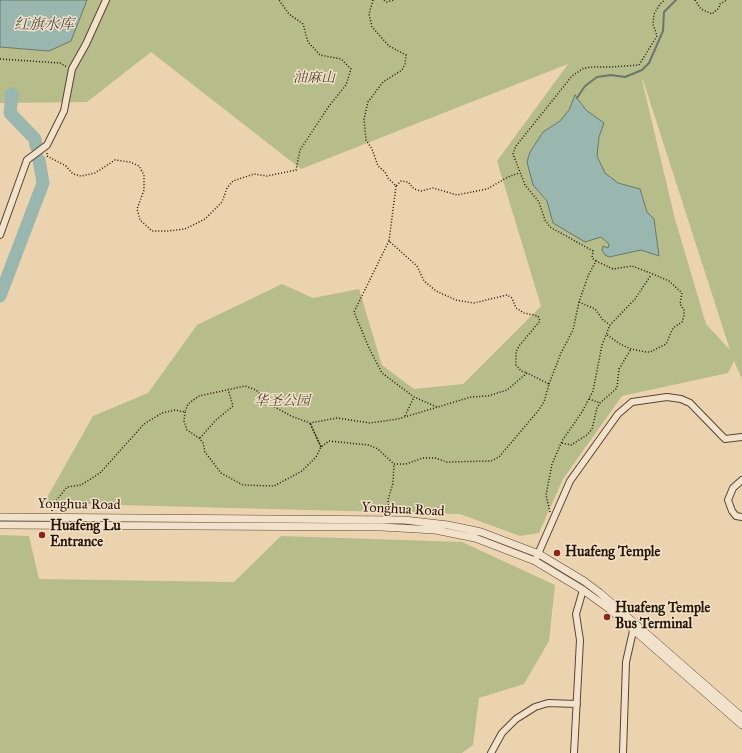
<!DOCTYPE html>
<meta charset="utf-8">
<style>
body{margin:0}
canvas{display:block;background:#ecd3af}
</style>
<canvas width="742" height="753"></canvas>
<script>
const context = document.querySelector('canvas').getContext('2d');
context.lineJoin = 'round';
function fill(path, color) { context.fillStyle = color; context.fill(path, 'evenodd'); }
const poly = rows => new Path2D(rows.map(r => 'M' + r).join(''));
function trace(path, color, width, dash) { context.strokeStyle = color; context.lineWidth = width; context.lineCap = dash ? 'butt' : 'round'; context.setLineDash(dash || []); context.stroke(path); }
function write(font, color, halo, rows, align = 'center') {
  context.font = font + ' "IM FELL Great Primer","Noto Serif SC",serif'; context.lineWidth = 3; context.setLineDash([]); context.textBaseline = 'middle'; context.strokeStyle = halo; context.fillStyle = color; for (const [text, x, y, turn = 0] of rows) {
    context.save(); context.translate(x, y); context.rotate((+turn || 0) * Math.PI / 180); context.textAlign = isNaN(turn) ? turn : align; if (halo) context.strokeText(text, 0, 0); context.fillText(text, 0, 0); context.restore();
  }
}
const green = poly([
 [87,0,742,0,742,379,734,361,728,373,622,396,563,479,539,533,520,536,460,514,44,503,93,416,148,393,197,325,282,284,313,298,359,289,382,365,414,389,463,384,541,306,497,161,568,64,301,169,151,52,87,102,0,103,0,47,49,51,71,41],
 [642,80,643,80,730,350,706,324,675,219],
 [0,535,29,536,39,579,234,582,281,536,462,542,555,585,549,641,524,684,479,698,473,745,462,753,0,753]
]);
const water = poly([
 [0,0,87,0,71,41,49,51,0,47,0,0],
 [575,95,586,110,604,123,599,137,597,156,605,173,618,183,640,189,647,212,654,219,659,256,641,250,609,257,605,255,602,250,603,246,608,248,609,244,601,237,585,242,553,223,547,201,533,185,527,162,530,152,543,132,560,121,569,110,575,95]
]);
const stream = poly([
 [577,98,585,86,597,77,611,75,625,77,642,70,649,63,663,31,664,12,676,0]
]);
const river = poly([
 [12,94,10,113,35,139,36,146],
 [0,296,43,183,39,160]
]);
const path = poly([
 [373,0,369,14,372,27,389,46,406,55,405,64,402,70,383,82,368,102,364,119,366,140,372,149,378,166,385,172,388,178,396,186,401,181,408,182,414,189,421,191,433,188,457,195,487,189,508,177,519,173],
 [384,0,387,2,394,0],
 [695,0,701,9,712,14,719,8,720,4,727,0],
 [0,59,60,63,67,67],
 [47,153,47,156,66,166,73,174,81,176,95,173,115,160,130,162,139,166,144,175,144,190,137,209,140,220,152,231,168,231,185,229,205,219,222,202,227,188,233,181,254,174,267,176,296,170,300,150,329,106,346,85,351,69,341,59,320,55,308,42,303,24,289,14,279,0],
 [396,186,389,241,417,266,424,281,436,291,456,300,474,303,507,295,512,298,516,308,524,313,538,316,540,321,519,346,516,352,516,365,521,371,527,373],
 [389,241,354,312,369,348,382,373,414,397,437,407],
 [596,261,592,258,593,251,550,227,545,220,539,202,525,185,513,154,516,146,572,76,584,68,595,67,612,67,639,65,657,36,653,24,654,14,660,4,665,0],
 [579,302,595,309,603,320,610,325],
 [549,384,561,353,573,330,579,302,588,276,596,261,613,269,632,266,653,274,669,281,682,293,680,304,684,310,684,316,682,322,673,328,666,344,650,352,646,352,631,349,620,344,606,334],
 [589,399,600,403],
 [405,416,414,397],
 [200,438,216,420,233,406,228,389],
 [562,443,571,445,587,435,592,429,597,408,600,403,617,388,619,369,631,349],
 [321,447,310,423,321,447],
 [52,511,52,506,67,487,81,485,100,473,144,424,162,413,175,410,185,412,188,404,199,396,245,386,256,390,273,406,291,416,310,423,337,418,370,423,398,419,471,397,488,396,507,390,527,373,549,384,544,402,538,411,499,457,491,461,447,462,435,458,423,458,406,464,394,464,378,449,369,445,329,441,321,447,316,457,302,471,274,486,243,485,221,473,205,452,203,443,199,438,187,430,184,421,185,412],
 [550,512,546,495,552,464,562,441,582,412,593,391,602,345,610,325,635,299,651,275],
 [389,514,388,500,393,483,394,464]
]);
const minor = poly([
 [0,235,27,160,47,145,64,111,72,69,86,44,106,0],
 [742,480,733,488,728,500,732,511,736,516,742,517],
 [535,561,570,481,618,414,632,402,667,397,681,399,690,403,725,439,742,437],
 [491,753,502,733,516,719,535,707,548,703,577,704],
 [574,753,580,640,576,614,583,590],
 [623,753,626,662,633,631]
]);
const tertiary = poly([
 [0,517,404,520,448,525,481,532,539,554,584,581,600,593,742,717],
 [0,525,381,527,435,530,475,538,535,561,583,590,612,611,742,725]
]);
const markers = [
 [42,535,4,"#8f2418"],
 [557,553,4,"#8f2418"],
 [607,617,4,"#8f2418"]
];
const parkNames = [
 ["油麻山",314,79],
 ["华圣公园",282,402]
];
const streetNames = [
 ["Yonghua Road",79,505,1],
 ["Yonghua Road",403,510,3]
];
const poiNames = [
 ["Huafeng Lu",50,527],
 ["Entrance",50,543],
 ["Huafeng Temple",565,553],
 ["Huafeng Temple",615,609],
 ["Bus Terminal",615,625]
];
const waterNames = [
 ["红旗水库",44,25]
];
fill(green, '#b7bc8b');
fill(water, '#99b7af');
trace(water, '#6b776b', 1);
trace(stream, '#6b776b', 2);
trace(river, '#99b7af', 13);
trace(minor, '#584530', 8);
trace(tertiary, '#584530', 8);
trace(path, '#271606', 1.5, [1, 2]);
trace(minor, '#f3e2cb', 6);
trace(tertiary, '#f3e2cb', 7);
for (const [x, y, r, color] of markers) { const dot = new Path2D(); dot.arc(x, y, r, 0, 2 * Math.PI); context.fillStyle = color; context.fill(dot); trace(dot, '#f3e2cb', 1.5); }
write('italic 14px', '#52482e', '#f3e2cb', parkNames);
write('14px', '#271606', '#f3e2cb', streetNames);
write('bold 14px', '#271606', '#f3e2cb', poiNames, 'left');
write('italic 15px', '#4f4e41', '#f3e2cb', waterNames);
</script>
